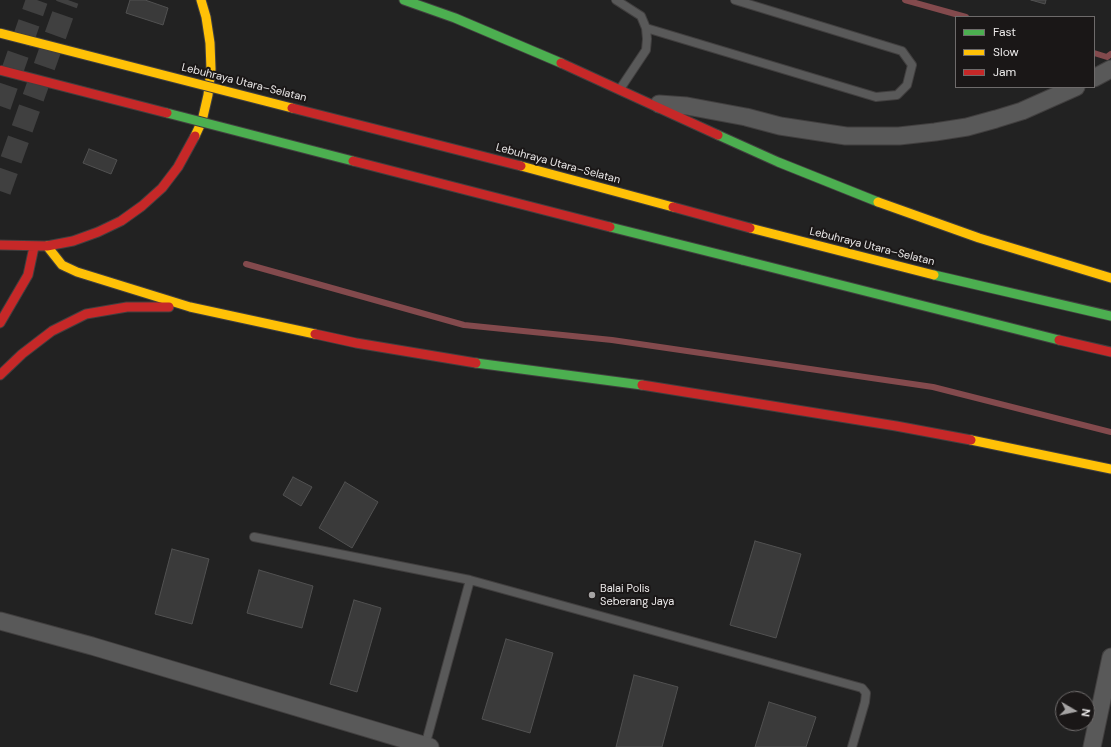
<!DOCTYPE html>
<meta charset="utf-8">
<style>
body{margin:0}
#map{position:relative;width:1111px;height:747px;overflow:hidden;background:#222;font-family:"DM Sans",sans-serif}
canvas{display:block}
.legend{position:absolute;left:955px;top:16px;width:140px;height:72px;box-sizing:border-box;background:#1a1717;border:1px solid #6e6b6b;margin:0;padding:5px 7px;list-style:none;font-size:12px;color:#ebe9e9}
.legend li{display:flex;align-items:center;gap:8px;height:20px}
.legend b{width:20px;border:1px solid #6e6b6b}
.north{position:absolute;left:1055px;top:691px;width:40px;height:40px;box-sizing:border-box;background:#1a1717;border:1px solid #6e6b6b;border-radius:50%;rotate:99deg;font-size:11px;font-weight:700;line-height:16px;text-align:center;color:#ebe9e9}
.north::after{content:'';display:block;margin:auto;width:14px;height:18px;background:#a5a3a3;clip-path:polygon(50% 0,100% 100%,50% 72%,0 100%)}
</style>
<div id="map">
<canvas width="1111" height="747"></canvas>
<ul class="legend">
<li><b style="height:5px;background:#4caf50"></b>Fast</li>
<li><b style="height:5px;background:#ffc107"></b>Slow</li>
<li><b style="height:5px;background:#c62828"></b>Jam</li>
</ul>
<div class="north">N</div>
</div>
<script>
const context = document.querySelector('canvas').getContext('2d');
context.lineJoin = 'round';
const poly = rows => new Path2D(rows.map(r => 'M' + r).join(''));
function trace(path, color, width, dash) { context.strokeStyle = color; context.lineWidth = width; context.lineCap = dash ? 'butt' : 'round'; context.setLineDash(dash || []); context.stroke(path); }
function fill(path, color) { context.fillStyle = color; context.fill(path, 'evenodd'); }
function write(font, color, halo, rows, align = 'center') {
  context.font = font + ' "DM Sans",sans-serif'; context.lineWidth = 4; context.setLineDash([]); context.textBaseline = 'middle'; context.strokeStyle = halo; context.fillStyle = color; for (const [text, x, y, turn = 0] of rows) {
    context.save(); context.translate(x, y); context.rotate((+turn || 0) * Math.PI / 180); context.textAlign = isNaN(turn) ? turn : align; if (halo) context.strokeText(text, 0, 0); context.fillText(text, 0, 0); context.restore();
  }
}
const stream = poly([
 [905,0,966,17],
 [1094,53,1107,57,1111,54],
 [246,264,464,325,612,340,933,387,1111,432]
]);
const building = poly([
 [130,0,145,0,168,8,163,25,126,13,130,0],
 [1031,0,1046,0,1045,4,1031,0],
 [89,149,117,160,111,174,83,163,89,149],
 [293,477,312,487,301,506,283,495,293,477],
 [345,482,378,502,352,548,319,528,345,482],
 [755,541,801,554,776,638,730,625,755,541],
 [172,549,209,559,192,624,155,614,172,549],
 [259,570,313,586,302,628,247,613,259,570],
 [354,600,381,608,357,692,330,684,354,600],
 [506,639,553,653,530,733,482,719,506,639],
 [634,675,678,687,662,747,616,747,634,675],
 [769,702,816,717,806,747,755,747,769,702]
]);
const highwayTunnel = poly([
 [0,106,37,0],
 [0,191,68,0]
]);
const lane = poly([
 [616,0,641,16,646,28,647,39,646,50,620,89],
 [646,28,876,97,897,95,907,85,912,65,902,51,735,0],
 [254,537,470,580,862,688,866,693,865,702,852,747],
 [425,746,470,580]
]);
const street = poly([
 [1094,78,1111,69],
 [659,104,687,106,746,117,780,126,846,136,899,136,935,132,967,127,996,119,1022,111,1076,87],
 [0,621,92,646,430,747],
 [1092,747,1111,657]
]);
const fast = poly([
 [404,0,455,18,561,63],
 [718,135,778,162,878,202],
 [742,260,1059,340],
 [934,275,1111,316],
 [476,363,642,385]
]);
const slow = poly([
 [195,136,202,121,208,95,211,69,210,43,206,17,201,0],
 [878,202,979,238,1111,278],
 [750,228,934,275],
 [47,246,62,265,77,272,190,307,315,334],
 [971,440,1111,469]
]);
const jam = poly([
 [561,63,718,135],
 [0,245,47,246,73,241,98,232,121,221,142,206,162,188,178,167,195,136],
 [0,323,28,275,34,247],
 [315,334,356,343,476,363],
 [1059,340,1111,352],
 [0,375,22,354,52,331,86,314,127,307,169,307],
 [642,385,896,426,971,440]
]);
const fastBridge = poly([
 [167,113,353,161],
 [610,227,742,260]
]);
const slowBridge = poly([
 [0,33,292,108],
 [521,166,673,207]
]);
const jamBridge = poly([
 [0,70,167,113],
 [292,108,521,166],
 [353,161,610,227],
 [673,207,750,228]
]);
const markers = [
 [592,595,4,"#a5a3a3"]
];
const streetNames = [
 ["Lebuhraya Utara–Selatan",244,83,14],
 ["Lebuhraya Utara–Selatan",558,164,15],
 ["Lebuhraya Utara–Selatan",872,247,14]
];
const poiNames = [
 ["Balai Polis",600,589],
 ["Seberang Jaya",600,602]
];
trace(stream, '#834a4d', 6);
fill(building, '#3a3a3a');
trace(building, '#515151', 1);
trace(highwayTunnel, '#404040', 22, [22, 11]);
trace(lane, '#413f3f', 10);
trace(street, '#413f3f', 19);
trace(fast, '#413f3f', 11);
trace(slow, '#413f3f', 11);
trace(jam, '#413f3f', 11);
trace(lane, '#595959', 8);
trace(street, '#595959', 17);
trace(fast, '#4caf50', 9);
trace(slow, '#ffc107', 9);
trace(jam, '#c62828', 9);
trace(fastBridge, '#413f3f', 11, []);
trace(slowBridge, '#413f3f', 11, []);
trace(jamBridge, '#413f3f', 11, []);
trace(fastBridge, '#4caf50', 9);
trace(slowBridge, '#ffc107', 9);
trace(jamBridge, '#c62828', 9);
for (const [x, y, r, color] of markers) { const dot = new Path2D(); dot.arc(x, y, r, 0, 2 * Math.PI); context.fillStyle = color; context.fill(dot); trace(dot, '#1a1717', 1.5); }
write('11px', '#ebe9e9', '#1a1717', streetNames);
write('11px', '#ebe9e9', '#1a1717', poiNames, 'left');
</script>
